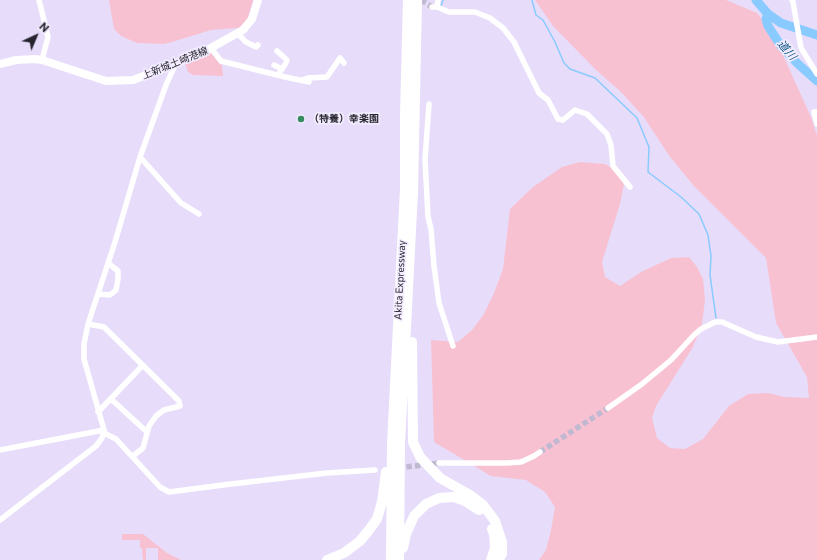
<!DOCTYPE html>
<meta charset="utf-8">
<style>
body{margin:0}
#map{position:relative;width:817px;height:560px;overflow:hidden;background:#e7ddfa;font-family:Commissioner,sans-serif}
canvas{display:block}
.north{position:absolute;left:16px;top:16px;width:40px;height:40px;-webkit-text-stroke:3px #f2ecfe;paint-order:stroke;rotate:44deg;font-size:11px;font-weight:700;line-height:16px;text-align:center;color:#28242f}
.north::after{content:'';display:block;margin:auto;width:14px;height:18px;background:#28242f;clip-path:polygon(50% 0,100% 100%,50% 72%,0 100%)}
</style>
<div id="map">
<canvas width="817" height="560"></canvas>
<div class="north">N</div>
</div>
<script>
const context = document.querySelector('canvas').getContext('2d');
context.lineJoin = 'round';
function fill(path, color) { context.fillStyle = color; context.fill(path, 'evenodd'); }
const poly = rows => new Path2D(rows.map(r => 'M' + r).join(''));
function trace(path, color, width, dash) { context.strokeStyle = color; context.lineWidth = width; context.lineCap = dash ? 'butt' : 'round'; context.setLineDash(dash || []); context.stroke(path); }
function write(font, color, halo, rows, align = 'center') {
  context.font = font + ' Commissioner,"Noto Sans JP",sans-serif'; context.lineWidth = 3.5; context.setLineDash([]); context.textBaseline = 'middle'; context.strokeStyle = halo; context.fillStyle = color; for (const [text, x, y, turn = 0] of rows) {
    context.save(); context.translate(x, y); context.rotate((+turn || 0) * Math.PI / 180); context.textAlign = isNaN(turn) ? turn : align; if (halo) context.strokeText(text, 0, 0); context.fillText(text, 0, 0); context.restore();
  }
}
const green = poly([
 [109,0,253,0,249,14,246,22,238,28,211,30,172,42,164,44,137,43,121,36,114,29],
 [535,0,726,0,757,13,773,33,811,117,817,136,817,560,539,560,546,550,551,530,555,507,545,492,526,480,491,476,434,442,431,340,458,342,472,330,484,314,494,293,503,269,510,209,533,187,562,167,580,162,605,164,619,172,624,184,620,204,602,262,605,277,620,286,641,272,671,258,689,257,697,267,703,279,705,300,702,324,693,347,656,406,652,418,657,438,670,448,685,449,703,439,729,406,748,394,768,393,785,397,809,398,807,377,776,323,766,258,694,186,670,157,643,116,620,91,596,70,553,26],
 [210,52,222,66,223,76,193,75,188,72,185,63],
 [122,534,143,534,167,553,181,560,158,560,158,548,146,548,146,560,143,560,142,548,140,548,140,540,122,540]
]);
const stream = poly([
 [532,0,536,15,543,20,555,42,564,63,570,69,595,78,637,118,649,147,648,172,681,197,699,214,708,235,711,256,710,275,716,318],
 [441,6,443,0]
]);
const river = poly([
 [756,0,768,14,781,23,817,35],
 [768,14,766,19,768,26,781,46,798,64,817,81]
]);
const streetTunnel = poly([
 [421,0,432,7],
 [540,452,608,408],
 [398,468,439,463]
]);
const street = poly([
 [39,0,48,37,42,60],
 [792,0,793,2,801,48,817,74],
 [432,7,437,7,449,12,475,12,490,18,503,28,514,42,539,93,548,100,558,119,563,120,575,110,587,114,607,134,611,145,613,166,630,187],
 [437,7,438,0],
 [238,34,246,42,256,47,258,45],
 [211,48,221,61,285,77,309,82],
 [277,51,287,60,286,63,278,75],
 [274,65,282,69],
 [302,80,308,78,327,77,340,58,344,63],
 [429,104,425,160,428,217,431,229,434,266,439,303,453,346],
 [817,112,814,112,817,124],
 [140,157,181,203,199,214],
 [98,294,110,295,116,290,118,279,118,271,108,263],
 [88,324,104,327,179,401,180,406,164,410,156,416,149,426,143,448,133,456],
 [111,399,147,432],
 [608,408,642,384,671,360,694,335,701,329,715,322,722,322,756,337,778,342,817,337],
 [98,412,143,365],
 [104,433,116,439,160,487,169,492,231,484,327,473,375,470],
 [0,450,104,430],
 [439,463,507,463,521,462,534,456,540,452],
 [0,520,96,446,102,438,104,430,84,359,84,344,88,324,115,242,140,157,166,85,176,63]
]);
const secondary = poly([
 [0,64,16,60,35,59,42,60,106,81,133,80,200,54,243,30,252,19,258,0]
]);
const highway = poly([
 [412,342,413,442,420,457,440,478,470,495,483,505,495,521,502,542,502,554,498,560],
 [403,548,406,534,414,516,426,504,439,498,454,497,465,501,479,510],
 [327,560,344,553,360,541,369,530,377,519,382,502,386,472],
 [391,560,392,444,405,188,405,115,408,0],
 [399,560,400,443,413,192,417,0],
 [491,560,495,548,494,534,492,529]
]);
const markers = [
 [301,119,4,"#368c60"]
];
const streetNames = [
 ["上新城土崎港線",175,63,-22],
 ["Akita Expressway",400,280,-87]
];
const poiNames = [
 ["（特養）幸楽園",309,119]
];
const waterNames = [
 ["道川",787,50,49]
];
fill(green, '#f8c1d2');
trace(stream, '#89caff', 1.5);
trace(river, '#89caff', 9);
trace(streetTunnel, '#c1b8d1', 5.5, [5.5, 3]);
trace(street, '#fff', 5.5);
trace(secondary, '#fff', 8);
trace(highway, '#fff', 10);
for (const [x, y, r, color] of markers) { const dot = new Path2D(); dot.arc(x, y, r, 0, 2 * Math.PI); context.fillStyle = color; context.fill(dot); trace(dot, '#f2ecfe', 1.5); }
write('10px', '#28242f', '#f2ecfe', streetNames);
write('bold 10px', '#28242f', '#f2ecfe', poiNames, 'left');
write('italic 11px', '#0d598a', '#f2ecfe', waterNames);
</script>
